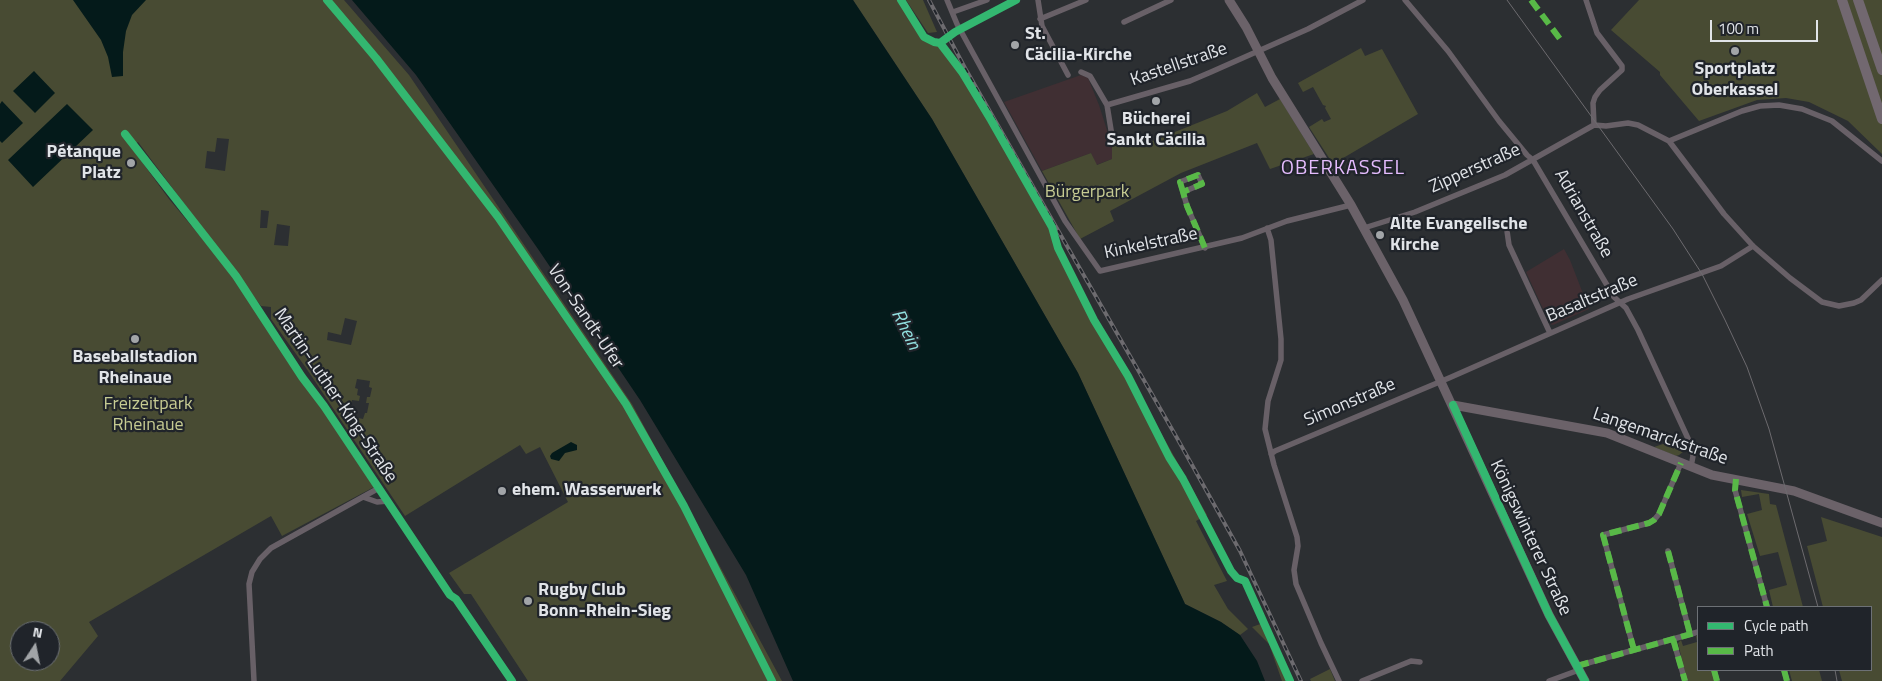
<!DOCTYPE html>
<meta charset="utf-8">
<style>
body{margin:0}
#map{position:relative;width:1882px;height:681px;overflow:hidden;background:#2c2f32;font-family:"Titillium Web",sans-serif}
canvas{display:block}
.legend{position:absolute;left:1697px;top:606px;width:175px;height:65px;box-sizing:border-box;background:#20242a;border:1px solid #6d7176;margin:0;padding:6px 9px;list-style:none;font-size:15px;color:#e1e4e8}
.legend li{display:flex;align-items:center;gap:10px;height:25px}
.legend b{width:25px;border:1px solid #6d7176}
.north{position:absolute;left:10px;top:621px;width:50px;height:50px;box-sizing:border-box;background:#20242a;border:1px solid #6d7176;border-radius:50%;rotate:11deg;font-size:14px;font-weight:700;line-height:20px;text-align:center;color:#e1e4e8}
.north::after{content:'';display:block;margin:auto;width:18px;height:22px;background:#a2a5a8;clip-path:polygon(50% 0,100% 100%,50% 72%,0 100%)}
.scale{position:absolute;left:1710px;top:20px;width:108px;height:22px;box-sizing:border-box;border:2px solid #e1e4e8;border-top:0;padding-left:6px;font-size:15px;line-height:18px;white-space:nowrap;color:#e1e4e8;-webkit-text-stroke:4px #20242a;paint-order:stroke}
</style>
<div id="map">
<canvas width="1882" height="681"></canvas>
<ul class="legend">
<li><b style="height:6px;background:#33b770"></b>Cycle path</li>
<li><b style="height:6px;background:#58b947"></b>Path</li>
</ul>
<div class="north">N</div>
<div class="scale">100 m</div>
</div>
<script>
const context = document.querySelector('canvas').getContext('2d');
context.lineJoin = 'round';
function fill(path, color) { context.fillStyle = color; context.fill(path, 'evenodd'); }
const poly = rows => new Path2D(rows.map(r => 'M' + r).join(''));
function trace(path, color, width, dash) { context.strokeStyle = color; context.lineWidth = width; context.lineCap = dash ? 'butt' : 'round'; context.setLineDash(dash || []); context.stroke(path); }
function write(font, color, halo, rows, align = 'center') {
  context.font = font + ' "Titillium Web",sans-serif'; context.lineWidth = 4.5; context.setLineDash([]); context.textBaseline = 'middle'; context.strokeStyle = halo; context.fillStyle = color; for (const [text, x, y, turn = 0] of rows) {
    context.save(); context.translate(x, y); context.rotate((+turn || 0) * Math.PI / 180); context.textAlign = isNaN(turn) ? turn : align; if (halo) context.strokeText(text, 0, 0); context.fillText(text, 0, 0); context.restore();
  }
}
const education = poly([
 [1081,75,1088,78,1099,105,1112,146,1112,159,1096,165,1091,153,1042,171,1004,102],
 [1564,249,1570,260,1589,309,1553,325,1550,324,1526,272]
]);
const green = poly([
 [0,0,344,0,409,75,632,404,782,681,528,681,471,594,464,594,449,573,568,502,540,447,526,454,520,445,405,516,306,368,271,319,271,307,261,306,138,142,131,147,169,199,235,278,374,487,282,536,271,516,89,622,98,636,60,681,0,681],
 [217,138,229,139,225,171,205,168,207,151,215,152],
 [261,210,269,211,267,228,260,228],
 [277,224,290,226,288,246,274,245],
 [345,318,357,321,351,345,327,340,328,332,341,335],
 [357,379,370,381,369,387,372,388,370,397,367,397,366,403,369,403,367,413,365,413,363,419,354,417,355,408,350,407,352,400,359,401,360,396,357,395,358,389,355,388],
 [20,631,50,631,50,661,20,661],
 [853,0,900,0,923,39,927,42,938,45,961,73,988,116,1048,226,1088,303,1207,515,1196,521,1227,581,1214,585,1228,609,1248,629,1240,635,1221,622,1185,604,1078,373,932,119],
 [906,0,923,0,937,32,928,33],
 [1639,0,1882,0,1882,154,1848,121,1809,102,1786,98,1757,100,1699,121,1660,75,1660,72,1611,30],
 [1361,48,1365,56,1382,49,1418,114,1333,164,1309,127,1322,119,1324,122,1331,119,1325,108,1326,106,1323,105,1313,87,1303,92,1298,83],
 [1257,93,1265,107,1280,99,1314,154,1270,169,1257,143,1181,173,1110,211,1114,221,1080,239,1042,171,1091,153,1097,165,1112,159,1112,146,1150,142,1227,111],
 [1681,438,1684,447,1683,452,1679,455,1676,456,1654,447],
 [1741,490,1769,494,1770,504,1776,505,1803,607,1773,607,1769,590,1787,585,1778,552,1760,556,1747,514,1762,510,1759,494,1742,497],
 [1821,517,1882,537,1882,681,1842,681,1839,670,1871,670,1871,607,1823,607,1807,546,1827,541],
 [1263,623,1285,671,1289,681,1282,681,1269,644,1252,627],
 [1696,636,1698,636,1698,670,1712,670,1715,681,1687,681,1678,643,1681,640,1683,646,1697,642],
 [1330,669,1335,681,1311,681,1310,679],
 [1789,670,1819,670,1822,681,1792,681]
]);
const water = poly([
 [73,0,146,0,132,15,126,31,123,52,123,76,112,77,108,57,101,40],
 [352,0,853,0,932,119,1078,373,1185,604,1221,622,1240,635,1257,661,1265,681,793,681,746,575,640,400,538,249,416,75],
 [34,71,55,93,35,113,13,91],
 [2,101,23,123,2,143,0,141,0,104],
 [67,104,93,130,33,187,8,160],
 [571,442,577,445,577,450,565,453,559,461,551,459,550,456,552,453]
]);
const minor = poly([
 [947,0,957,24,1065,221,1100,271,1242,238,1287,221,1351,205],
 [1038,0,1042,26,1068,75],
 [1405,0,1448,51,1499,121,1527,155,1533,160,1614,297,1626,308,1638,330,1691,445,1693,456,1691,467],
 [1586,0,1597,33,1622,66,1622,70,1600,90,1595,97,1593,103,1594,125],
 [953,12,987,0],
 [1040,19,1086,0],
 [1124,22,1171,0],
 [1081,72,1090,76,1107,105,1112,136],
 [1107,105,1190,81,1211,72,1308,29,1363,0],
 [1594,125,1606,126,1628,123,1638,125,1669,141,1724,214,1753,246,1790,278,1822,302,1839,306,1854,303,1861,300,1882,280],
 [125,134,236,276,302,377,324,406,450,595,456,599,512,681],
 [1669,141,1742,111,1760,106,1779,105,1802,109,1832,121,1882,161],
 [1183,192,1180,182,1198,175,1202,184,1183,192,1187,206,1205,248],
 [1267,228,1271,240,1281,339,1281,360,1268,401,1265,429,1274,465,1297,537,1298,546,1294,570,1296,584,1321,643,1339,681],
 [1364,228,1415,212,1505,175,1594,125],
 [1507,231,1509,245,1550,333],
 [1271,454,1275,451,1449,378,1628,299,1721,266,1753,246],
 [1736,479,1735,490,1767,607],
 [363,497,377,502,388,501],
 [1668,551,1690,634],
 [1673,639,1685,681],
 [1634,650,1603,535,1649,523,1654,520,1659,514,1681,463],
 [1577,666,1698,632],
 [1714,670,1717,681],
 [1784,670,1787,681],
 [254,681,249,584,252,572,260,559,271,548,379,488],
 [1362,681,1411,661,1420,662],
 [1549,681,1579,670]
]);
const secondary = poly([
 [1229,0,1246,27,1272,78,1351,205,1403,300,1549,615,1585,681],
 [1453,405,1607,433,1712,475,1794,491,1882,523]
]);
const trunk = poly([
 [1842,0,1882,119],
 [1858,0,1882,70]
]);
const tram = poly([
 [1507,0,1673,229,1702,274,1725,320,1747,367,1769,429,1818,607],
 [1835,670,1837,681]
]);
const rail = poly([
 [929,0,965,68,1177,438,1240,551,1301,681]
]);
const quiet = poly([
 [1531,0,1560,39],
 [1183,192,1180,182,1198,175,1202,184,1183,192,1187,206,1205,248],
 [1736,479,1735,490,1767,607],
 [1668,551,1690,634],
 [1673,639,1685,681],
 [1634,650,1603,535,1649,523,1654,520,1659,514,1681,463],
 [1577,666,1698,632],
 [1714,670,1717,681],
 [1784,670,1787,681]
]);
const cycleway = poly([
 [327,0,376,58,498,217,626,404,684,506,772,681],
 [901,0,924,37,934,42,940,43,962,72,991,120,1052,227,1058,248,1094,320,1128,376,1169,457,1183,479,1231,571,1237,578,1245,581,1290,681],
 [940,43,955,32,1016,0],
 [125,134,236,276,302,377,324,406,450,595,456,599,512,681],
 [1453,405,1549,615,1585,681]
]);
const markers = [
 [1015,45,5,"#a2a5a8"],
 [1735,51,5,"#a2a5a8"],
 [1156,101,5,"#a2a5a8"],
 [131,163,5,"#a2a5a8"],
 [1380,235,5,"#a2a5a8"],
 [135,339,5,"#a2a5a8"],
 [502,491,5,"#a2a5a8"],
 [528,601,5,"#a2a5a8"]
];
const poiNames = [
 ["St.",1025,35],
 ["Cäcilia-Kirche",1025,56],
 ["Sportplatz",1735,70,"center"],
 ["Oberkassel",1735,91,"center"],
 ["Bücherei",1156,120,"center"],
 ["Sankt Cäcilia",1156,141,"center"],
 ["Pétanque",121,153,"right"],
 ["Platz",121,174,"right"],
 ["Alte Evangelische",1390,225],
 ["Kirche",1390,246],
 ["Baseballstadion",135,358,"center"],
 ["Rheinaue",135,379,"center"],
 ["ehem. Wasserwerk",512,491],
 ["Rugby Club",538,591],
 ["Bonn-Rhein-Sieg",538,612]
];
const streetNames = [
 ["Kastellstraße",1179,65,-19],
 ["Zipperstraße",1475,169,-24],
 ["Adrianstraße",1583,214,60],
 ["Kinkelstraße",1151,244,-12],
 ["Basaltstraße",1592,299,-23],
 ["Von-Sandt-Ufer",585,317,56],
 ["Martin-Luther-King-Straße",335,396,56],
 ["Simonstraße",1350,403,-23],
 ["Langemarckstraße",1660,437,19],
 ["Königswinterer Straße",1530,538,65]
];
const parkNames = [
 ["Bürgerpark",1087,193],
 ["Freizeitpark",148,405],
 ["Rheinaue",148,426]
];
const waterNames = [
 ["Rhein",905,330,64]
];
const quarterNames = [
 ["OBERKASSEL",1343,169]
];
fill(education, '#402f33');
fill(green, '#484b33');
fill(water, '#041a1a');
trace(minor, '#686067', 5.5);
trace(secondary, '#6b6269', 9);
trace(trunk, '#726870', 10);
trace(tram, '#6d6b6f', 1);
trace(rail, '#6d6b6f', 4);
trace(rail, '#20242a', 2, [5.5]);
trace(quiet, '#58b947', 6, [12, 6]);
trace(cycleway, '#33b770', 8);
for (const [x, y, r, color] of markers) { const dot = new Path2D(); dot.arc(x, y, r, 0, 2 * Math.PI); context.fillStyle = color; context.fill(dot); trace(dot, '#20242a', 2); }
write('bold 18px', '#e1e4e8', '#20242a', poiNames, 'left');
write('18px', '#e1e4e8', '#20242a', streetNames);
write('18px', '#c6cb92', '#20242a', parkNames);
write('italic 19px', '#91dede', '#20242a', waterNames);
context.letterSpacing = '1px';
write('20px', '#e5bcfe', '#20242a', quarterNames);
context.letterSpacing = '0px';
</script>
